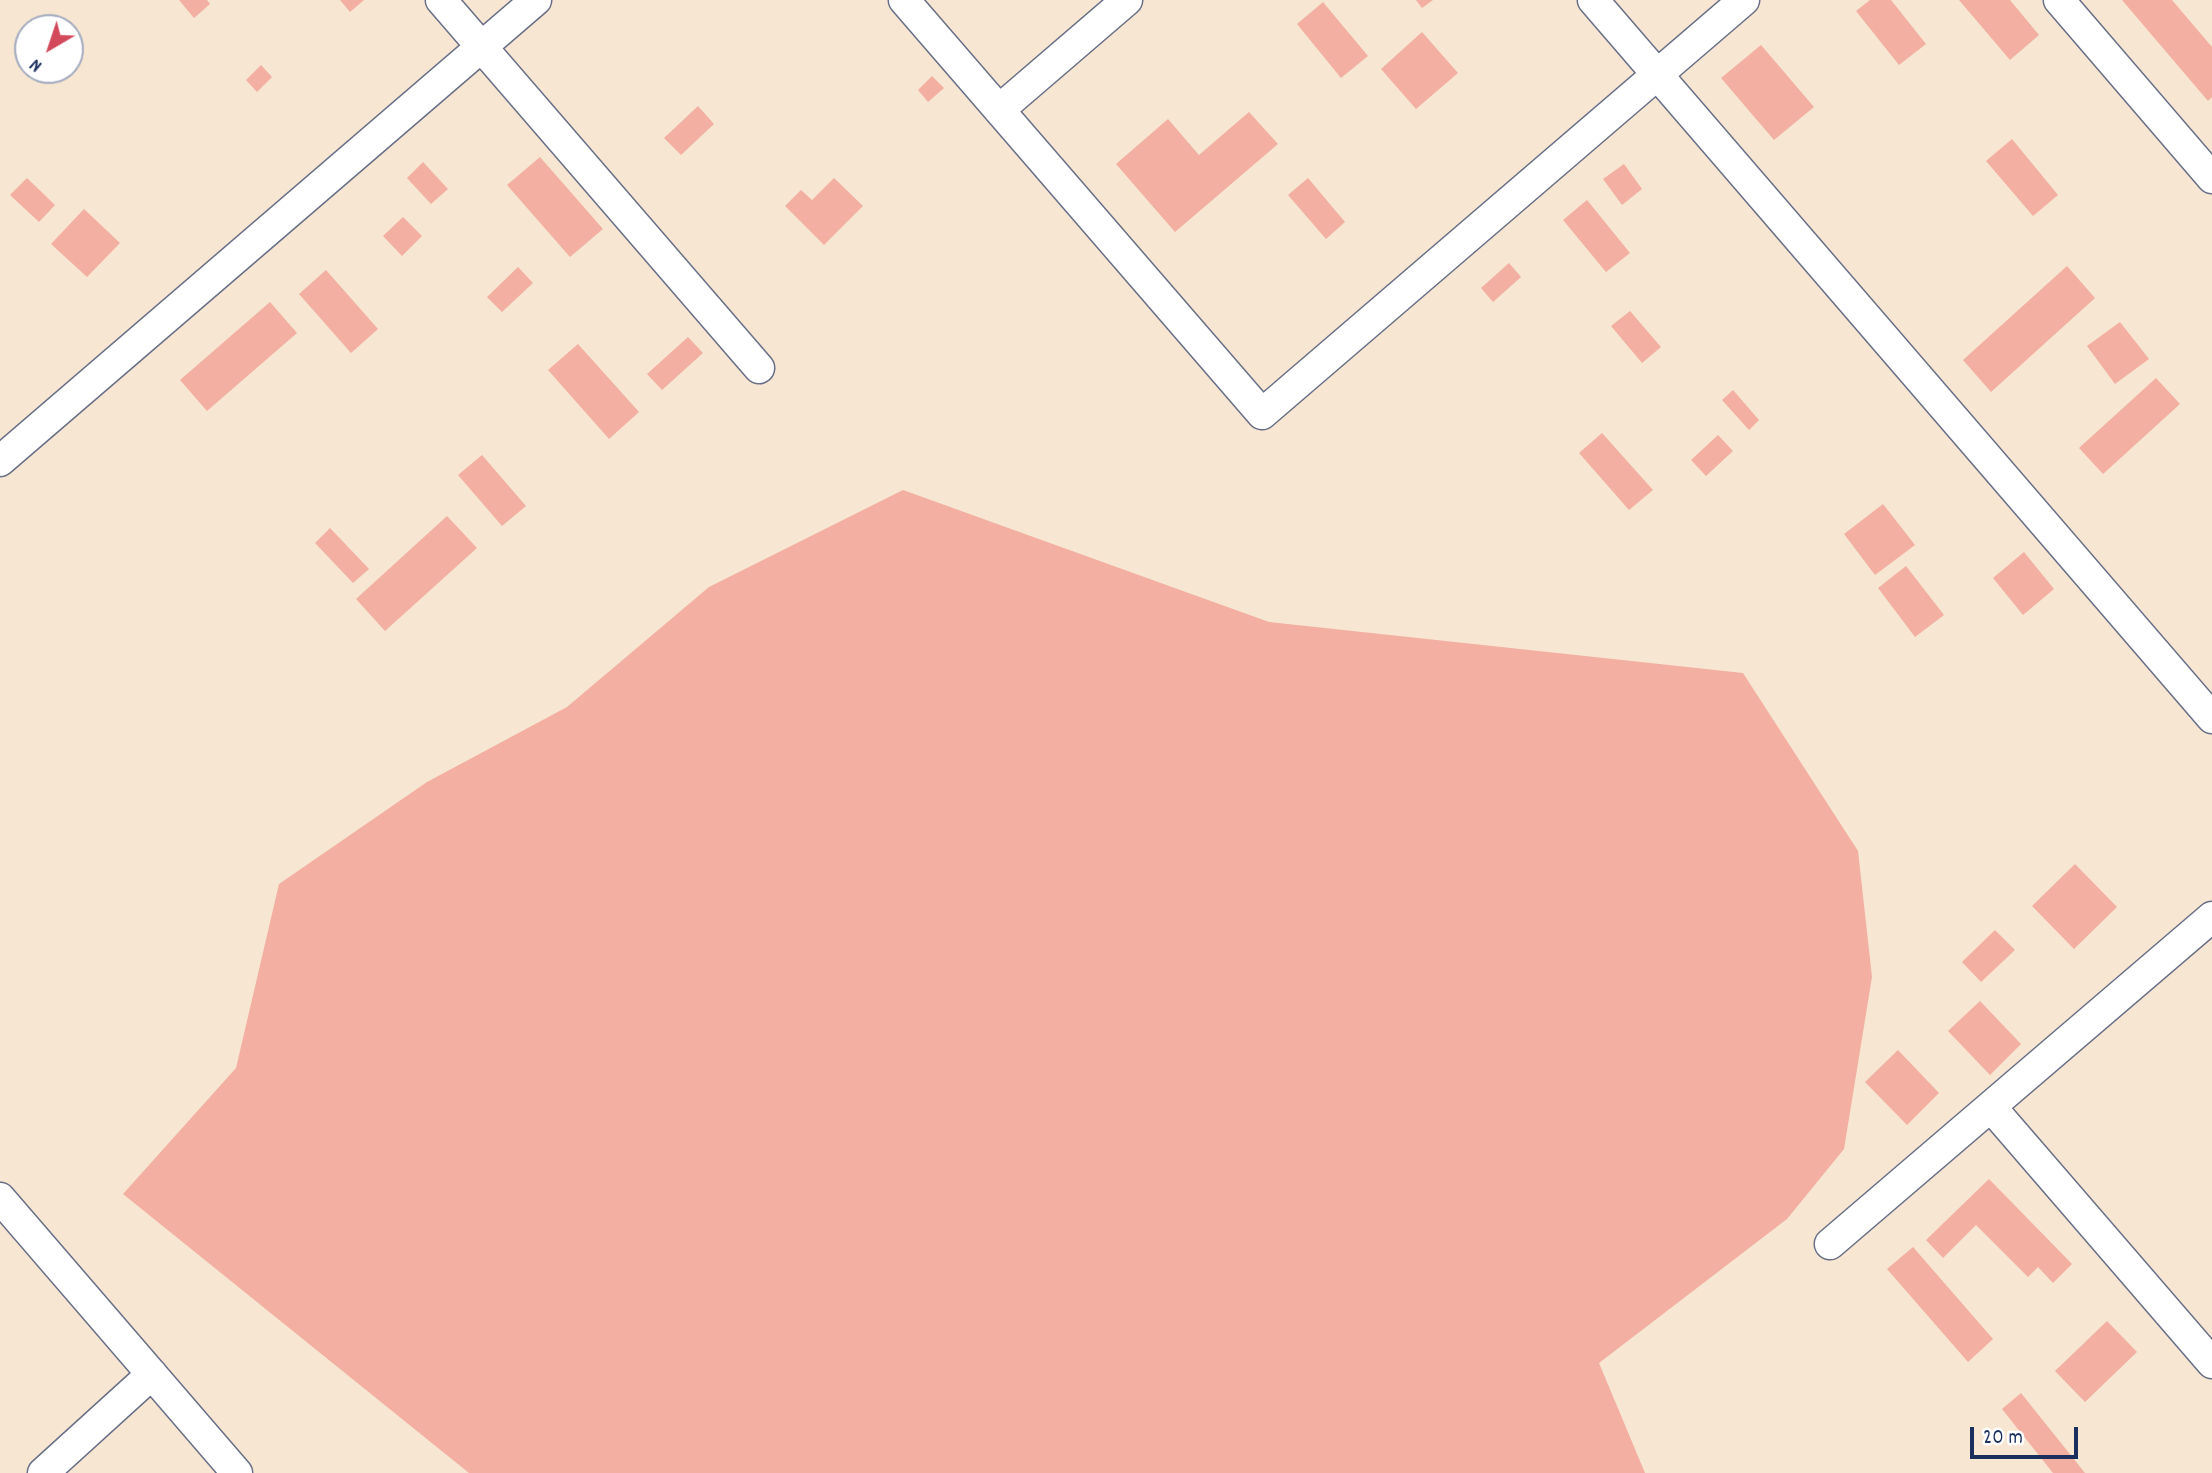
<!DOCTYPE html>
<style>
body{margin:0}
#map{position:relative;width:2212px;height:1473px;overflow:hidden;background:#f7e6d1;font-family:Dekko,sans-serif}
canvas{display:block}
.north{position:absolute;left:14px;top:14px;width:70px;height:70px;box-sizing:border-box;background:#fff;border:2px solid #a4acbf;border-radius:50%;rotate:219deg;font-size:19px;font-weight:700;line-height:28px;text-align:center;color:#1b2f5e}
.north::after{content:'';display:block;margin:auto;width:24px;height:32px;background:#d1495b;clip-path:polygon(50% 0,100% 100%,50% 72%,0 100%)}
.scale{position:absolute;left:1970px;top:1427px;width:108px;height:32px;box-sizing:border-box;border:4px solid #1b2f5e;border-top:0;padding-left:9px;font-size:21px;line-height:24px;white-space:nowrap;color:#1b2f5e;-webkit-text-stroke:5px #fff;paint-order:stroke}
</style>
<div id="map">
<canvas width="2212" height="1473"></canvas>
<div class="north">N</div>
<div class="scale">20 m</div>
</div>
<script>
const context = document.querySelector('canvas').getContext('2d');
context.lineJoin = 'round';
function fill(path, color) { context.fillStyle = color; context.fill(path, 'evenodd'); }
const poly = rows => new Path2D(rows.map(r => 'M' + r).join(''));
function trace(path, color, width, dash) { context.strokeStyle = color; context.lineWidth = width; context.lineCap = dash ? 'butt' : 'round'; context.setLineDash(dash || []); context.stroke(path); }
const building = poly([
 [179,0,207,0,210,4,194,18],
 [340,0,364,0,350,12],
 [1416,0,1433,0,1422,8],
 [1870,0,1891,0,1926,44,1899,65,1856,11],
 [1959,0,2010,0,2039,35,2010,60],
 [2122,0,2172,0,2212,47,2212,97,2208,101],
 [1323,2,1368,56,1341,78,1297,24],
 [1422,32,1458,73,1416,109,1381,69],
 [1761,45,1814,107,1774,140,1721,78],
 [261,65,272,77,257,92,246,80],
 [932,76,944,88,928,102,918,90],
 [698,106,714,124,681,155,664,138],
 [1249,112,1278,144,1175,232,1116,164,1168,119,1199,155],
 [2012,139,2058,195,2033,216,1986,161],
 [540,157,603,229,570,257,507,185],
 [423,162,448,189,431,204,407,178],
 [1624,164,1642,189,1622,205,1603,179],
 [27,178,55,205,39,222,10,195],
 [834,178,863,206,824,245,785,206,801,190,812,200],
 [1308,178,1345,222,1326,239,1288,195],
 [1587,200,1630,253,1606,272,1563,220],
 [84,209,120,243,87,277,51,244],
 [403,217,422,236,402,256,383,236],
 [1509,263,1521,277,1493,302,1481,288],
 [2067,266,2095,298,1991,392,1963,360],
 [518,267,533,283,502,312,487,297],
 [326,270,378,329,351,353,299,294],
 [270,302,297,333,207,411,180,380],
 [1630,311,1661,347,1642,363,1611,326],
 [2120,322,2149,359,2115,384,2087,346],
 [688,337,703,353,662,390,647,374],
 [578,344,639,412,609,439,548,370],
 [2156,378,2180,404,2103,474,2079,448],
 [1733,390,1759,420,1749,430,1722,400],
 [1602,433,1653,490,1629,510,1579,453],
 [1718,435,1733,451,1706,476,1691,460],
 [482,455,526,506,502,526,458,475],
 [903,490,1269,622,1743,673,1858,851,1872,977,1844,1149,1787,1219,1599,1363,1645,1473,469,1473,123,1194,236,1068,279,884,427,782,567,707,709,587],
 [1883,504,1915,545,1875,575,1844,534],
 [447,516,477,548,385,631,356,599],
 [330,528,369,569,353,583,315,543],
 [2024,552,2054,589,2023,615,1993,578],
 [1906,566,1944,615,1915,637,1878,588],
 [2075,864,2117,907,2074,949,2032,906],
 [1995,930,2015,950,1981,982,1962,962],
 [1980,1001,2021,1044,1990,1075,1948,1031],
 [1898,1050,1939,1093,1907,1125,1865,1082],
 [1989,1179,2072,1264,2053,1283,2038,1267,2028,1277,1976,1225,1943,1258,1926,1240],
 [1913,1247,1993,1339,1968,1362,1887,1269],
 [2107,1321,2137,1352,2085,1402,2055,1371],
 [2021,1393,2085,1473,2053,1473,2002,1409]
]);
const minor = poly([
 [441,0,759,368],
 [904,0,1262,414,1744,0],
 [1593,0,2212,718],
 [2059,0,2212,178],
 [999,110,1127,0],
 [0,461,536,0],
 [1991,1107,2212,1363],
 [0,1198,237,1473],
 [1830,1244,2212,917],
 [43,1473,152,1374]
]);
fill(building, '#f2afa2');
trace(minor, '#686f86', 33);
trace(minor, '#fff', 30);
</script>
